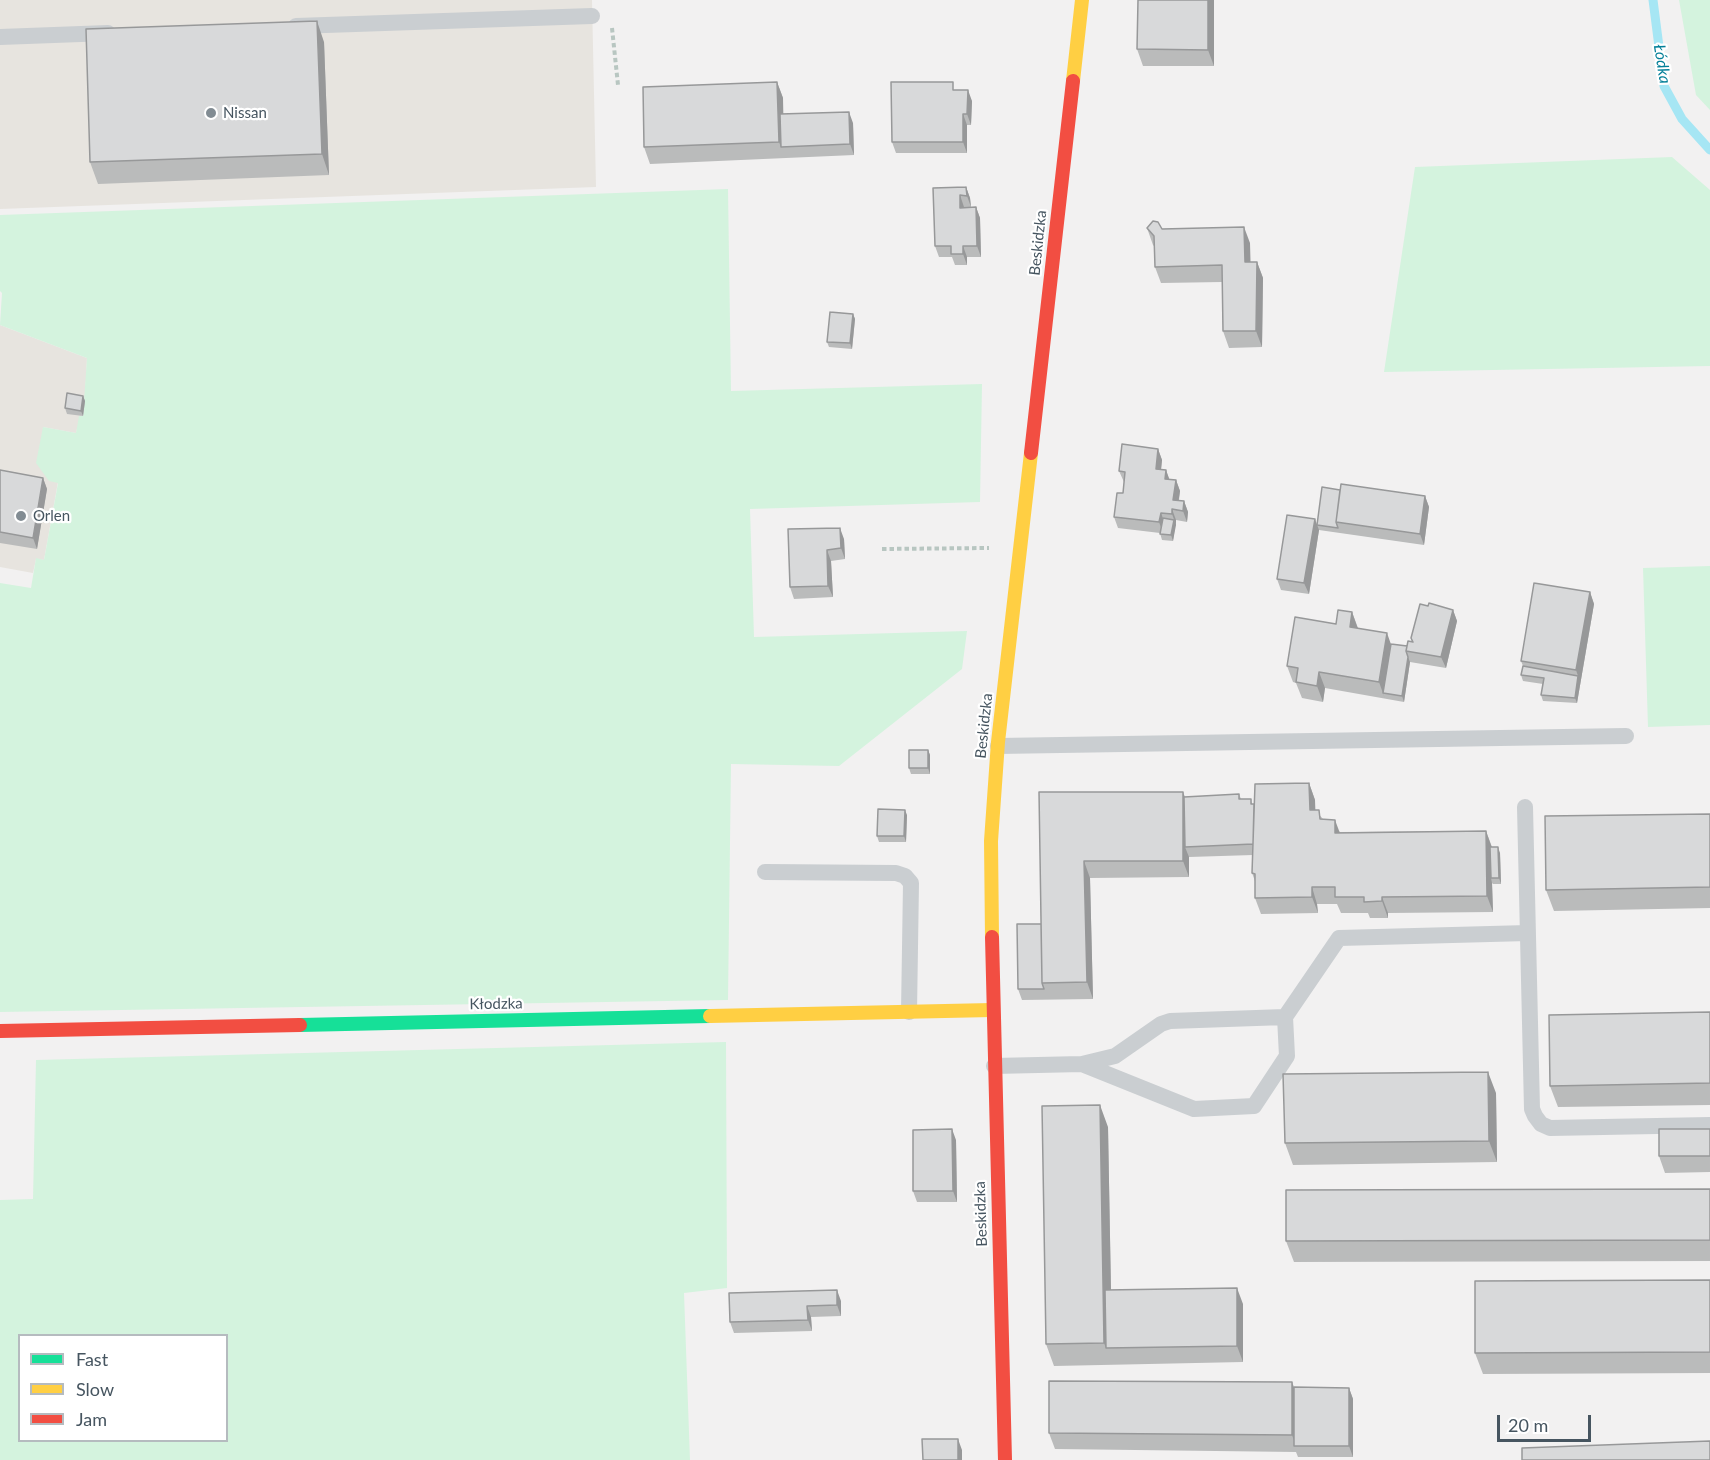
<!DOCTYPE html>
<meta charset="utf-8">
<style>
body{margin:0}
#map{position:relative;width:1710px;height:1460px;overflow:hidden;background:#f2f1f1;font-family:Lato,sans-serif}
canvas{display:block}
.legend{position:absolute;left:18px;top:1334px;width:210px;height:108px;box-sizing:border-box;background:#fff;border:2px solid #b5bbbf;margin:0;padding:8px 10px;list-style:none;font-size:18px;color:#465560}
.legend li{display:flex;align-items:center;gap:12px;height:30px}
.legend b{width:30px;border:2px solid #b5bbbf}
.scale{position:absolute;left:1497px;top:1415px;width:94px;height:27px;box-sizing:border-box;border:3px solid #465560;border-top:0;padding-left:8px;font-size:18px;line-height:21px;white-space:nowrap;color:#465560;-webkit-text-stroke:4px #fff;paint-order:stroke}
</style>
<div id="map">
<canvas width="1710" height="1460"></canvas>
<ul class="legend">
<li><b style="height:8px;background:#16e098"></b>Fast</li>
<li><b style="height:8px;background:#ffcf43"></b>Slow</li>
<li><b style="height:8px;background:#f24e42"></b>Jam</li>
</ul>
<div class="scale">20 m</div>
</div>
<script>
const context = document.querySelector('canvas').getContext('2d');
context.lineJoin = 'round';
function fill(path, color) { context.fillStyle = color; context.fill(path, 'evenodd'); }
const poly = rows => new Path2D(rows.map(r => 'M' + r).join(''));
function trace(path, color, width, dash) { context.strokeStyle = color; context.lineWidth = width; context.lineCap = dash ? 'butt' : 'round'; context.setLineDash(dash || []); context.stroke(path); }
function write(font, color, halo, rows, align = 'center') {
  context.font = font + ' Lato,sans-serif'; context.lineWidth = 4.5; context.setLineDash([]); context.textBaseline = 'middle'; context.strokeStyle = halo; context.fillStyle = color; for (const [text, x, y, turn = 0] of rows) {
    context.save(); context.translate(x, y); context.rotate((+turn || 0) * Math.PI / 180); context.textAlign = isNaN(turn) ? turn : align; if (halo) context.strokeText(text, 0, 0); context.fillText(text, 0, 0); context.restore();
  }
}
const commercial = poly([
 [0,0,592,0,596,187,0,209],
 [0,325,87,358,85,401,76,433,43,427,58,482,44,560,36,559,33,573,0,567]
]);
const green = poly([
 [1679,0,1710,0,1710,110,1696,95],
 [1672,157,1710,190,1710,366,1384,372,1415,167],
 [728,189,731,391,982,384,980,502,750,509,754,637,967,631,962,669,839,766,731,764,728,1000,0,1012,0,583,31,588,36,558,44,560,58,483,49,481,36,463,43,427,76,433,79,416,83,416,87,358,0,325,2,293,0,291,0,215],
 [1710,566,1710,725,1648,727,1643,568],
 [726,1042,727,1288,684,1293,690,1460,0,1460,0,1200,33,1199,36,1060],
 [20,1336,226,1336,226,1440,20,1440]
]);
const stream = poly([
 [1653,0,1664,86,1682,119,1710,150]
]);
const path = poly([
 [612,28,618,85],
 [882,549,989,548]
]);
const lane = poly([
 [296,26,592,16],
 [0,37,108,33],
 [998,746,1626,736],
 [1525,807,1532,1109,1535,1116,1541,1124,1550,1128,1710,1125],
 [765,872,896,873,905,876,911,883,909,1012],
 [1082,1064,1194,1109,1254,1106,1287,1056,1285,1017],
 [994,1066,1082,1064,1115,1056,1161,1024,1170,1021,1285,1017,1339,938,1528,933]
]);
const fast = poly([
 [300,1025,710,1016]
]);
const slow = poly([
 [1073,81,1082,0],
 [992,937,991,841,998,742,1031,453],
 [710,1016,992,1010]
]);
const jam = poly([
 [1031,453,1073,81],
 [992,937,1005,1460],
 [0,1031,300,1025]
]);
const wall = poly([
 [1214,0,1214,66,1143,66,1137,49],
 [324,42,329,175,98,184,90,162],
 [777,82,783,98,783,114,853,123,854,155,650,164,644,147],
 [955,90,972,101,971,125,967,125,967,153,896,153,892,142],
 [966,187,970,198,971,207,964,207,964,208,976,207,980,218,981,257,967,257,967,265,955,265,952,257,939,257,935,246,933,188],
 [1147,228,1162,229,1250,243,1250,262,1257,262,1263,278,1262,347,1229,348,1223,331,1222,282,1161,283,1155,267,1154,246,1153,245],
 [853,314,855,319,852,349,829,347,827,342],
 [83,396,85,401,83,416,67,414,65,408],
 [1158,449,1162,460,1161,469,1166,470,1169,479,1176,480,1180,491,1179,500,1184,501,1188,512,1187,522,1176,520,1173,541,1162,540,1160,533,1118,528,1114,517,1123,493,1124,482,1119,471],
 [0,470,43,478,47,489,37,549,0,543],
 [1340,490,1425,496,1429,507,1424,545,1319,530,1309,594,1281,590,1277,579,1317,525],
 [788,529,844,539,845,559,831,561,833,597,794,599,790,587],
 [1590,592,1594,604,1577,703,1543,701,1541,695,1543,684,1523,681,1521,675,1523,666,1521,661],
 [1428,606,1453,610,1457,621,1446,668,1410,662,1404,702,1325,688,1323,702,1302,698,1296,683,1293,682,1287,666,1336,624,1352,612,1358,628,1391,644,1407,646,1412,642,1411,638],
 [928,750,930,755,930,774,911,774,909,768],
 [1309,783,1315,800,1315,810,1323,819,1340,832,1486,831,1492,847,1500,853,1501,884,1493,884,1492,883,1493,912,1388,913,1388,918,1370,918,1368,913,1341,913,1337,904,1317,904,1318,913,1261,914,1255,898,1255,881,1252,873,1253,855,1189,857,1189,877,1090,878,1093,999,1022,1000,1018,989,1041,924,1039,792,1184,797,1239,794,1241,799,1251,799,1252,804,1254,804],
 [1710,814,1710,908,1554,911,1546,890],
 [907,815,906,842,879,842,877,836],
 [1710,1012,1710,1105,1558,1107,1550,1086],
 [1496,1093,1497,1162,1293,1165,1285,1143],
 [1108,1127,1111,1290,1243,1304,1243,1362,1054,1366,1046,1344],
 [1710,1129,1710,1172,1665,1173,1659,1156],
 [956,1140,957,1202,917,1202,913,1191],
 [1710,1189,1710,1261,1294,1262,1286,1241],
 [1710,1280,1710,1373,1483,1374,1475,1353],
 [729,1293,841,1301,841,1316,811,1317,812,1331,734,1333,730,1322],
 [1294,1387,1349,1388,1353,1399,1353,1457,1298,1457,1296,1452,1055,1449,1049,1433]
]);
const shadedWall = poly([
 [1208,0,1214,0,1214,66,1208,50],
 [317,21,324,42,329,175,322,154],
 [777,82,783,98,784,147,781,147,779,142],
 [968,90,972,101,971,125,967,114],
 [849,112,853,123,854,155,850,144],
 [963,114,967,125,967,153,963,142],
 [966,187,970,198,971,207,967,196],
 [960,195,964,207,964,219,960,208],
 [976,207,980,218,981,257,977,246],
 [1244,227,1250,243,1251,279,1245,262],
 [963,246,967,257,967,265,963,254],
 [1257,262,1263,278,1262,347,1256,331],
 [853,314,855,319,852,349,850,343],
 [83,396,85,401,83,416,81,411],
 [1158,449,1162,460,1160,480,1156,469],
 [1166,470,1170,481,1165,479],
 [43,478,47,489,37,549,33,538],
 [1176,480,1180,491,1177,511,1173,500],
 [1425,496,1429,507,1424,545,1420,534],
 [1184,501,1188,512,1187,522,1183,511],
 [1172,509,1176,520,1176,525,1172,514],
 [1161,513,1165,524,1163,533,1159,522],
 [1315,519,1319,530,1309,594,1304,583],
 [1174,520,1176,525,1173,541,1171,535],
 [840,528,844,539,845,559,841,548],
 [827,550,831,561,833,597,828,586],
 [1590,592,1594,604,1577,703,1575,698,1578,676,1576,670],
 [1453,610,1457,621,1446,668,1441,657],
 [1352,612,1358,629,1350,627],
 [1387,633,1393,650,1383,693,1385,699,1379,682],
 [1408,657,1410,662,1404,702,1402,696],
 [1319,672,1325,688,1323,702,1317,686],
 [928,750,930,755,930,774,928,768],
 [1309,783,1315,800,1316,827,1310,810],
 [1183,792,1189,808,1185,847,1189,857,1189,877,1183,861],
 [905,810,907,815,906,842,904,836],
 [1335,820,1341,836,1335,833],
 [1486,831,1492,848,1491,878,1492,883,1493,912,1487,896],
 [1498,847,1500,853,1501,884,1499,878],
 [1084,861,1090,878,1093,999,1087,982],
 [1312,887,1317,904,1318,913,1312,897],
 [1382,897,1388,913,1388,918,1382,901],
 [1488,1072,1496,1093,1497,1162,1489,1141],
 [1100,1105,1108,1127,1112,1348,1106,1348,1104,1343],
 [952,1129,956,1140,957,1202,953,1191],
 [1237,1288,1243,1304,1243,1362,1237,1346],
 [837,1290,841,1301,841,1316,837,1305],
 [807,1306,811,1317,812,1331,808,1320],
 [1292,1382,1298,1398,1296,1446,1292,1435],
 [1349,1388,1353,1399,1353,1457,1349,1446],
 [958,1439,962,1450,962,1460,958,1460]
]);
const building = poly([
 [1138,0,1208,0,1208,50,1137,49,1138,0],
 [317,21,322,154,90,162,86,29,317,21],
 [777,82,779,142,644,147,643,87,777,82],
 [891,82,953,82,953,90,968,90,967,114,963,114,963,142,892,142,891,82],
 [849,112,850,144,781,147,780,114,849,112],
 [966,187,967,196,960,195,960,208,976,207,977,246,963,246,963,254,951,254,951,246,935,246,933,188,966,187],
 [1153,221,1158,222,1162,229,1244,227,1245,262,1257,262,1256,331,1223,331,1222,265,1155,267,1154,236,1147,228,1153,221],
 [830,312,853,314,850,343,827,342,830,312],
 [67,393,83,396,81,411,65,408,67,393],
 [1122,444,1158,449,1156,469,1166,470,1165,479,1176,480,1173,500,1184,501,1183,511,1172,509,1172,514,1161,513,1159,522,1114,517,1117,493,1123,493,1125,472,1119,471,1122,444],
 [0,470,43,478,33,538,0,532,0,470],
 [1341,484,1425,496,1420,534,1336,522,1341,484],
 [1322,487,1340,490,1336,522,1338,528,1317,525,1322,487],
 [1287,515,1315,519,1304,583,1277,579,1287,515],
 [1163,518,1174,520,1171,535,1160,534,1163,518],
 [840,528,841,548,827,550,828,586,790,587,788,529,840,528],
 [1534,583,1590,592,1576,670,1521,661,1534,583],
 [1429,603,1453,610,1441,657,1406,651,1408,641,1413,642,1411,638,1420,604,1428,606,1429,603],
 [1338,610,1352,612,1350,627,1387,633,1379,682,1319,672,1317,686,1296,682,1298,668,1287,666,1295,617,1336,624,1338,610],
 [1391,644,1407,646,1406,651,1408,657,1402,696,1383,693,1391,644],
 [1523,666,1578,676,1575,698,1541,695,1544,678,1521,675,1523,666],
 [909,750,928,750,928,768,909,768,909,750],
 [1309,783,1310,810,1319,810,1320,819,1335,820,1335,833,1486,831,1487,896,1382,897,1382,901,1364,902,1364,897,1335,897,1335,887,1312,887,1312,897,1255,898,1255,874,1252,873,1255,784,1309,783],
 [1039,792,1183,792,1183,861,1084,861,1087,982,1042,983,1039,792],
 [1239,794,1239,799,1251,799,1251,804,1254,804,1253,844,1185,847,1184,797,1239,794],
 [878,809,905,810,904,836,877,836,878,809],
 [1710,814,1710,887,1546,890,1545,816,1710,814],
 [1490,847,1498,847,1499,878,1491,878,1490,847],
 [1017,924,1041,924,1042,983,1044,989,1018,989,1017,924],
 [1710,1012,1710,1083,1550,1086,1549,1015,1710,1012],
 [1488,1072,1489,1141,1285,1143,1283,1074,1488,1072],
 [1100,1105,1104,1343,1046,1344,1042,1106,1100,1105],
 [952,1129,953,1191,913,1191,913,1130,952,1129],
 [1659,1129,1710,1129,1710,1156,1659,1156,1659,1129],
 [1710,1189,1710,1240,1286,1241,1286,1190,1710,1189],
 [1710,1280,1710,1352,1475,1353,1475,1281,1710,1280],
 [1237,1288,1237,1346,1106,1348,1105,1290,1237,1288],
 [837,1290,837,1305,807,1306,808,1320,730,1322,729,1293,837,1290],
 [1049,1381,1292,1382,1292,1435,1049,1433,1049,1381],
 [1294,1387,1349,1388,1349,1446,1294,1446,1294,1387],
 [922,1439,958,1439,958,1460,923,1460,922,1439],
 [1710,1441,1710,1460,1522,1460,1522,1448,1710,1441]
]);
const markers = [
 [211,113,6,"#828c93"],
 [21,516,6,"#828c93"]
];
const poiNames = [
 ["Nissan",223,113],
 ["Orlen",33,516]
];
const streetNames = [
 ["Beskidzka",1038,243,-84],
 ["Beskidzka",984,726,-84],
 ["Kłodzka",496,1004,-1],
 ["Beskidzka",981,1214,-92]
];
const waterNames = [
 ["Łódka",1662,64,81]
];
fill(commercial, '#e7e4df');
fill(green, '#d4f3de');
trace(stream, '#a6e6f4', 9);
trace(path, '#b8c6c1', 4, [4.5, 3]);
trace(lane, '#caced1', 16);
trace(fast, '#16e098', 14);
trace(slow, '#ffcf43', 14);
trace(jam, '#f24e42', 14);
fill(wall, '#babbbb');
fill(shadedWall, '#979899');
fill(building, '#d8d9da');
trace(building, '#979899', 1.5);
for (const [x, y, r, color] of markers) { const dot = new Path2D(); dot.arc(x, y, r, 0, 2 * Math.PI); context.fillStyle = color; context.fill(dot); trace(dot, '#fff', 2); }
write('15px', '#465560', '#fff', poiNames, 'left');
write('15px', '#465560', '#fff', streetNames);
write('italic 16px', '#037f98', '#fff', waterNames);
</script>
